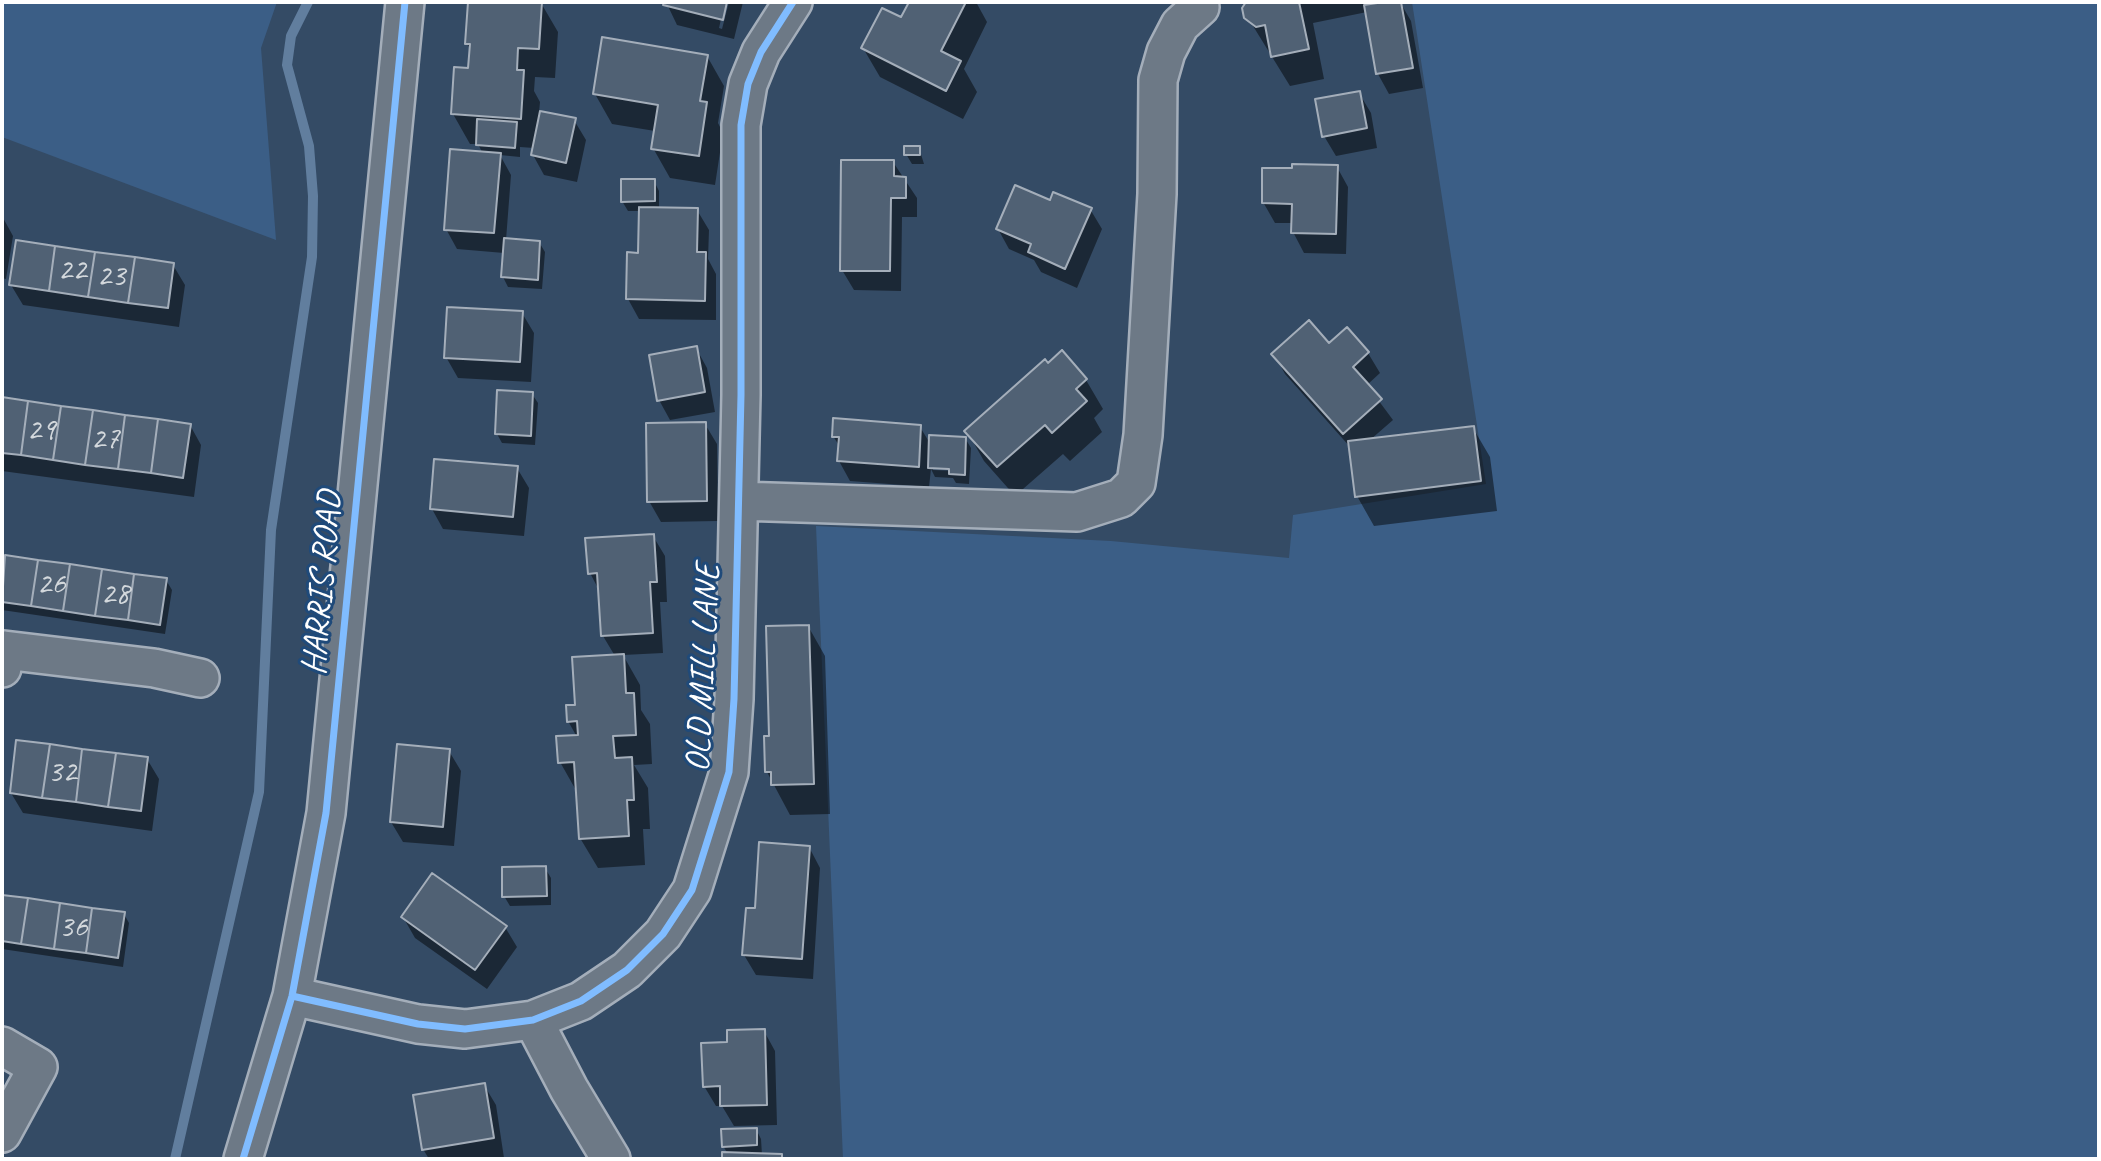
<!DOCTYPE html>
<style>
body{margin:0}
#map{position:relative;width:2101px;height:1161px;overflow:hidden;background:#344b65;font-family:Caveat,sans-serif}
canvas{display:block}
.frame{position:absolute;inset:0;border:4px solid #fff;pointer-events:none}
</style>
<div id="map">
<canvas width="2101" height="1161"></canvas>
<div class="frame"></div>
</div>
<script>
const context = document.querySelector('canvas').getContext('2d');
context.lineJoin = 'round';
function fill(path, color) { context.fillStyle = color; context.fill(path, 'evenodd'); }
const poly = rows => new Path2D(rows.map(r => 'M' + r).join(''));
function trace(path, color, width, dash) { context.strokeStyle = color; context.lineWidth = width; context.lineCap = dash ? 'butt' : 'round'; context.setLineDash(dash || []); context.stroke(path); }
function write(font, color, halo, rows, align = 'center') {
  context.font = font + ' Caveat,sans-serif'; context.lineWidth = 6; context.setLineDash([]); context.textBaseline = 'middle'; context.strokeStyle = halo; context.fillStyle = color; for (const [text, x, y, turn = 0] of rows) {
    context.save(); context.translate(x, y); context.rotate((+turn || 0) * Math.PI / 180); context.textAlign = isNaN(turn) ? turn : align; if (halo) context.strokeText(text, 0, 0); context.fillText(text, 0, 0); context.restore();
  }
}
const green = poly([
 [2,2,277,2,261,48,276,240,2,137],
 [1412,2,2099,2,2099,1159,843,1159,816,526,1111,541,1289,558,1293,515,1486,484]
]);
const shadow = poly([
 [470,2,541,3,558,32,555,78,535,77,534,91,540,102,539,113,574,120,586,140,577,182,544,175,533,155,534,148,520,147,520,157,500,155,511,175,506,240,539,242,545,252,542,289,508,287,503,277,504,253,457,249,446,229,483,154,478,144,470,144,453,114,470,70,471,50,467,44],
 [666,2,725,2,719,28,722,29,729,2,743,2,734,39,677,25],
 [911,2,976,2,987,22,964,69,977,92,963,119,880,77,863,48,901,20],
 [1248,2,1370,2,1371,6,1400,2,1411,21,1423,88,1389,94,1378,74,1367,12,1313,23,1324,79,1290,86,1245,13],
 [707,56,724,86,718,123,723,133,715,185,670,178,653,148,655,131,612,124,595,94],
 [1359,93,1371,113,1377,148,1336,156,1324,136],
 [919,148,924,164,912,164,906,154],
 [893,162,917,198,917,217,902,217,901,291,854,290,842,270],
 [1337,167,1348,187,1346,254,1304,253,1293,232,1293,223,1275,223,1263,202],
 [654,181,659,191,659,209,697,210,709,230,708,259,716,274,716,320,639,319,628,299,640,254,641,211,628,211,622,201],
 [1051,203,1090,209,1102,229,1077,288,1041,272,1034,260,1009,249,998,229],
 [2,216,13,236,6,279,2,278],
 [173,265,185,285,179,327,23,305,11,285],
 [522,313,534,333,531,382,458,378,446,357],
 [1347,329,1368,353,1380,373,1367,385,1393,420,1370,440,1473,428,1490,457,1497,511,1374,526,1357,496,1351,448,1285,374,1274,354,1329,345],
 [696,348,707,368,715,412,670,420,659,400],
 [1086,380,1103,409,1094,418,1102,432,1070,461,1063,454,1015,496,984,461,967,431],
 [532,394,538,403,535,445,502,443,497,434],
 [2,399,190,425,201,445,194,497,2,471],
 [705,424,717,444,718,521,661,522,649,501],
 [920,427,931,445,965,438,971,448,969,484,956,483,953,478,935,477,931,469,929,487,850,481,839,461,840,447,833,436],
 [933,466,958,467,958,471,933,470],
 [517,468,529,488,524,536,443,529,432,509],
 [653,536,665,556,667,602,660,602,663,653,623,655,640,685,641,710,650,724,652,764,634,765,648,788,650,829,643,829,645,865,598,868,580,838,577,792,560,762,577,737,568,721,615,656,603,636,600,592,590,573],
 [2,556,166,580,172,590,165,634,2,610],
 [808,626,825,656,830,814,790,815,767,772,771,737],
 [449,751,461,771,454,846,403,842,391,822],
 [147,759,159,779,152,831,23,813,11,793],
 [809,847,820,868,813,979,756,975,744,955],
 [545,868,551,878,551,905,510,906,504,896],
 [2,896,124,914,129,923,123,967,2,949],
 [403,917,505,927,517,947,487,989,415,938],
 [764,1031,775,1051,777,1125,734,1126,722,1106,716,1106,704,1086,729,1044],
 [484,1085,496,1105,504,1158,429,1159,423,1149],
 [756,1129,761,1139,762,1155,781,1156,783,1159,723,1159,724,1153,728,1154,723,1146]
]);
const stream = poly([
 [175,1159,259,792,271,530,312,257,313,196,309,146,287,65,291,36,308,2]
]);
const building = poly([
 [468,2,542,2,539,49,518,48,517,70,524,70,521,119,451,114,454,67,468,68,470,44,465,44,468,2],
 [664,2,727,2,723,20,663,5,664,2],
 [909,2,966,2,941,51,961,61,946,91,861,48,882,8,901,17,909,2],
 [1246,2,1299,2,1309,49,1271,57,1265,25,1256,27,1244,18,1242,8,1246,2],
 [1384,2,1401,2,1413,68,1376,74,1364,5,1384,2],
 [602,37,708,55,700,101,707,102,699,156,651,149,658,105,593,94,602,37],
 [1360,91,1367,128,1322,137,1315,99,1360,91],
 [540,111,576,118,566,163,531,155,540,111],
 [477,119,517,122,515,148,476,145,477,119],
 [904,146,920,146,920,155,904,155,904,146],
 [450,149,501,153,494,233,444,230,450,149],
 [841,160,894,160,894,176,906,177,906,198,891,198,890,271,840,271,841,160],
 [1292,164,1338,165,1336,234,1291,233,1292,204,1262,203,1262,168,1292,168,1292,164],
 [621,179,655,179,655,201,621,202,621,179],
 [1015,185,1050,200,1053,192,1092,208,1065,269,1028,252,1031,244,996,229,1015,185],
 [639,207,698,208,697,252,706,252,705,301,626,299,627,252,638,253,639,207],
 [504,238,540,241,538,280,501,277,504,238],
 [16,240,55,246,49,291,9,285,16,240],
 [55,246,95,252,88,297,49,291,55,246],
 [95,252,135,257,128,303,88,297,95,252],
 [135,257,174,263,168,308,128,303,135,257],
 [447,307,523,311,520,362,444,358,447,307],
 [1309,320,1329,343,1347,327,1369,352,1353,367,1382,399,1343,434,1271,354,1309,320],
 [697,346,705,392,657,401,649,355,697,346],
 [1062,350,1087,379,1076,389,1087,401,1052,433,1045,425,997,467,964,431,1045,359,1048,363,1062,350],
 [497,390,533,392,531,436,495,434,497,390],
 [2,397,28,401,21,455,2,453,2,397],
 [28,401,61,406,53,460,21,455,28,401],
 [61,406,93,410,85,465,53,460,61,406],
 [93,410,125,415,118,469,85,465,93,410],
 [125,415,158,419,151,473,118,469,125,415],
 [833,418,921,425,919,467,837,461,839,437,832,437,833,418],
 [158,419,191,424,183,478,151,473,158,419],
 [706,422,707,501,647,502,646,423,706,422],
 [1474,426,1481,481,1355,497,1348,441,1474,426],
 [929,435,966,437,965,475,949,474,949,469,928,468,929,435],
 [434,459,518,466,513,517,430,509,434,459],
 [654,534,657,582,650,582,653,633,601,636,597,573,588,574,585,538,654,534],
 [5,555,38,560,31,606,2,602,5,555],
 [38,560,70,564,63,611,31,606,38,560],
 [70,564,102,569,95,616,63,611,70,564],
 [102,569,134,574,128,620,95,616,102,569],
 [134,574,167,578,160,625,128,620,134,574],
 [809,625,814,784,771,785,771,772,765,772,764,736,769,736,766,626,809,625],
 [624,654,626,693,634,693,636,735,613,736,615,758,632,757,634,800,627,800,629,836,579,839,574,762,558,763,556,736,578,735,577,721,567,722,566,705,575,705,572,657,624,654],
 [16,740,50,744,42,798,10,793,16,740],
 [50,744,82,749,76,802,42,798,50,744],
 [397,744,450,749,443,827,390,822,397,744],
 [82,749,116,753,108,807,76,802,82,749],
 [116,753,148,757,141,811,108,807,116,753],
 [759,842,810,846,802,959,742,955,746,908,755,908,759,842],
 [546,866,547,896,502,897,502,867,546,866],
 [432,873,507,926,475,970,401,917,432,873],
 [2,895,28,898,21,944,2,941,2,895],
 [28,898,60,903,54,949,21,944,28,898],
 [60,903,92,908,86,953,54,949,60,903],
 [92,908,125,912,118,958,86,953,92,908],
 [765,1029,767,1105,720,1106,720,1086,703,1087,701,1043,727,1042,727,1030,765,1029],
 [485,1083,494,1138,422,1150,413,1095,485,1083],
 [757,1128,757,1145,722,1147,721,1129,757,1128],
 [722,1152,782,1154,782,1159,722,1159,722,1152]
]);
const minor = poly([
 [739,501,1077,512,1121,498,1136,483,1143,435,1157,194,1158,80,1166,52,1180,25,1200,7],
 [2,668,4,650,154,668,200,678],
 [292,996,418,1024,465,1029,533,1020,581,1001,627,970,663,934,692,890,729,772,734,699,741,395,741,125,748,84,761,52,793,2],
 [533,1020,569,1089,611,1159],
 [2,1046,38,1067,2,1133],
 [243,1159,292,996,326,813,405,2]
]);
const cycleway = poly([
 [292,996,418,1024,465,1029,533,1020,581,1001,627,970,663,934,692,890,729,772,734,699,741,395,741,125,748,84,761,52,793,2],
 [243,1159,292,996,326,813,405,2]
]);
const numberNames = [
 ["22",72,271],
 ["23",111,277],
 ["29",41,431],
 ["27",105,440],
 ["26",51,585],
 ["28",115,595],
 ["32",62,773],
 ["36",73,928]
];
const streetNames = [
 ["HARRIS ROAD",323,583,-85],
 ["OLD MILL LANE",704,668,-87]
];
fill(green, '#3b5e86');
fill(shadow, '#0007');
trace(stream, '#617e9e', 10);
fill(building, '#506174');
trace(building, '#a4aeba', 2);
trace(minor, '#a4aeba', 42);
trace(minor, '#6d7986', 37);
trace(cycleway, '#80bcff', 7);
write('32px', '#d3d8dc', null, numberNames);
write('35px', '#fff', '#1f4a7a', streetNames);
</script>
